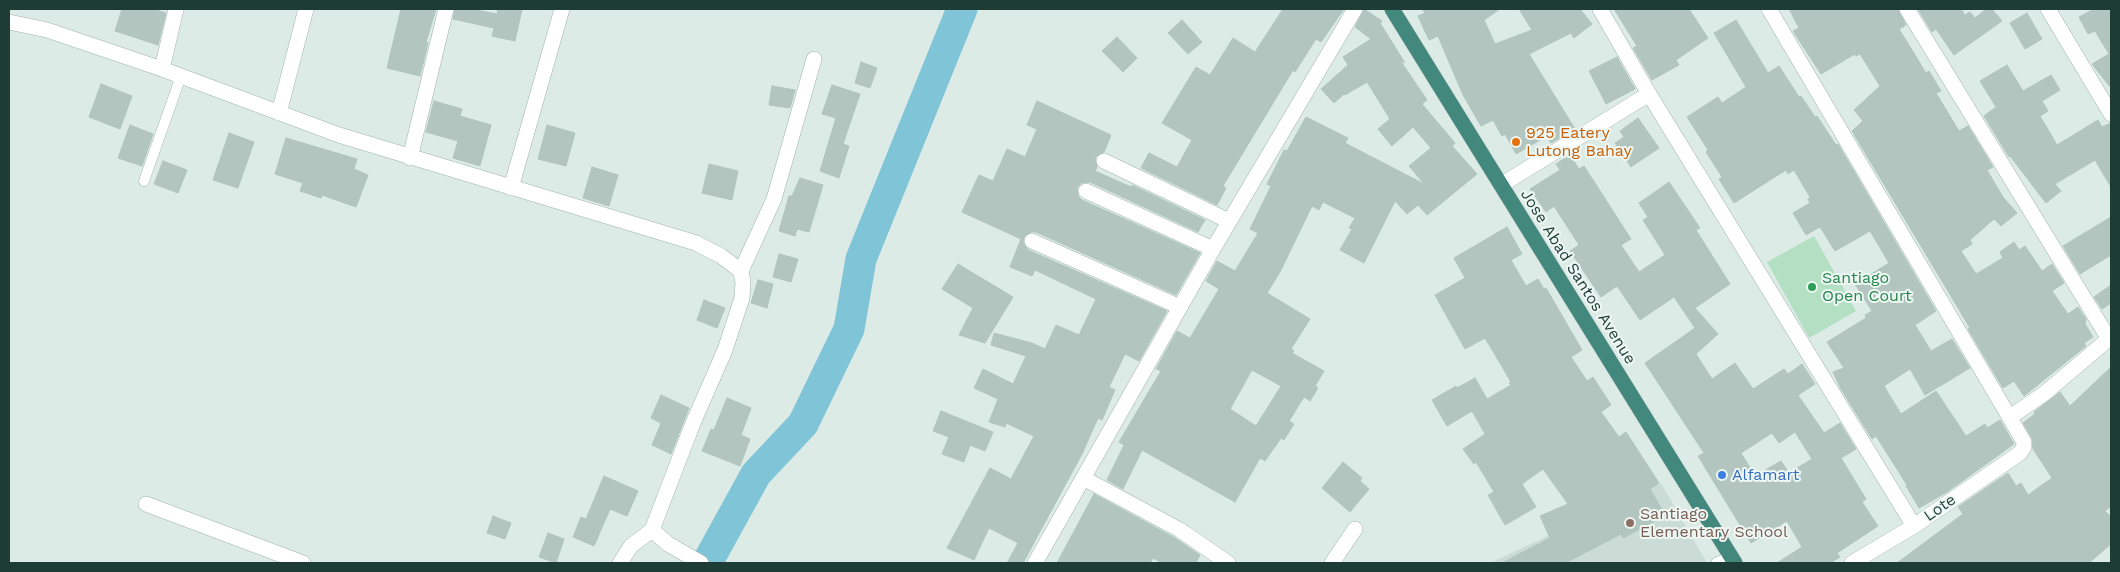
<!DOCTYPE html>
<style>
body{margin:0}
#map{position:relative;width:2120px;height:572px;overflow:hidden;background:#ddebe6;font-family:"Work Sans",sans-serif}
canvas{display:block}
.frame{position:absolute;inset:0;border:10px solid #1d3c36;pointer-events:none}
</style>
<div id="map">
<canvas width="2120" height="572"></canvas>
<div class="frame"></div>
</div>
<script>
const context = document.querySelector('canvas').getContext('2d');
context.lineJoin = 'round';
function fill(path, color) { context.fillStyle = color; context.fill(path, 'evenodd'); }
const poly = rows => new Path2D(rows.map(r => 'M' + r).join(''));
function trace(path, color, width, dash) { context.strokeStyle = color; context.lineWidth = width; context.lineCap = dash ? 'butt' : 'round'; context.setLineDash(dash || []); context.stroke(path); }
function write(font, color, halo, rows, align = 'center') {
  context.font = font + ' "Work Sans",sans-serif'; context.lineWidth = 4; context.setLineDash([]); context.textBaseline = 'middle'; context.strokeStyle = halo; context.fillStyle = color; for (const [text, x, y, turn = 0] of rows) {
    context.save(); context.translate(x, y); context.rotate((+turn || 0) * Math.PI / 180); context.textAlign = isNaN(turn) ? turn : align; if (halo) context.strokeText(text, 0, 0); context.fillText(text, 0, 0); context.restore();
  }
}
const built = poly([
 [1661,483,1707,563,1490,563]
]);
const green = poly([
 [1814,236,1856,311,1809,338,1767,262]
]);
const river = poly([
 [707,563,756,474,803,424,849,329,861,259,962,9]
]);
const building = poly([
 [122,9,153,9,166,13,158,45,115,31,122,9],
 [401,9,436,9,426,42,428,43,420,76,387,68,401,9],
 [455,9,471,9,497,14,498,9,522,9,515,41,492,36,494,28,453,19,455,9],
 [1283,9,1344,9,1321,42,1316,39,1295,72,1293,70,1223,186,1226,188,1217,205,1141,168,1149,153,1177,167,1192,140,1162,123,1196,67,1210,75,1233,38,1255,52,1283,9],
 [1364,9,1382,21,1380,23,1405,63,1400,60,1427,100,1422,104,1455,143,1452,146,1477,174,1427,215,1418,205,1407,214,1395,201,1364,263,1340,250,1352,229,1349,228,1355,218,1323,202,1319,210,1312,206,1280,272,1267,293,1310,319,1291,349,1294,351,1292,353,1324,371,1315,386,1318,388,1310,401,1304,397,1289,421,1294,424,1284,440,1281,438,1265,461,1260,458,1235,502,1142,450,1123,489,1107,480,1124,445,1119,442,1161,371,1156,369,1177,331,1190,338,1219,289,1206,281,1217,261,1235,271,1258,233,1250,229,1271,186,1267,184,1284,150,1287,151,1306,117,1348,138,1345,143,1424,184,1409,166,1431,148,1413,127,1392,146,1378,129,1390,119,1367,82,1345,95,1344,94,1334,103,1321,89,1348,65,1343,57,1371,39,1355,27,1364,9],
 [1252,370,1281,386,1256,426,1230,409,1252,370],
 [1422,9,1500,9,1484,20,1495,44,1532,30,1519,9,1580,9,1592,24,1574,38,1571,33,1529,54,1575,129,1551,143,1547,136,1516,154,1505,134,1502,136,1493,120,1481,126,1463,95,1438,36,1429,40,1418,16,1425,13,1422,9],
 [1614,9,1689,9,1708,38,1676,60,1679,65,1652,80,1633,48,1637,46,1614,9],
 [1789,9,1898,9,1906,25,1899,29,1926,73,1929,71,1941,91,1936,93,1959,131,1968,126,1993,167,1987,170,2003,197,2017,213,2001,226,1994,219,1970,240,1972,244,1961,251,1976,274,2003,258,2000,252,2014,242,2019,250,2025,246,2042,271,2052,264,2064,283,2052,291,2068,314,2078,307,2086,319,2085,324,2093,337,2084,343,2086,346,2024,396,2014,381,2003,388,1968,329,1970,328,1852,131,1863,121,1854,110,1880,86,1860,54,1856,56,1855,54,1821,74,1793,31,1799,28,1789,9],
 [1918,9,1961,9,1965,15,1970,12,1975,18,1986,9,1992,9,2002,21,1954,55,1936,29,1932,32,1918,9],
 [2094,9,2111,9,2111,88,2092,64,2109,54,2095,31,2088,34,2079,17,2094,9],
 [2027,13,2042,39,2025,49,2010,23,2027,13],
 [1182,20,1202,42,1188,54,1168,33,1182,20],
 [1736,20,1768,73,1779,66,1799,97,1801,96,1815,117,1817,116,1836,145,1838,144,1936,311,1915,325,1931,351,1952,339,1970,368,1925,395,1910,369,1884,386,1901,414,1936,391,1966,436,1985,424,1987,428,2000,420,2014,444,1947,492,1919,508,1906,486,1907,485,1876,436,1872,439,1841,389,1833,372,1844,368,1827,342,1866,318,1865,315,1872,311,1855,284,1889,263,1870,231,1835,251,1820,227,1806,235,1793,213,1810,203,1808,199,1810,197,1794,170,1788,174,1786,170,1734,203,1719,179,1722,177,1706,152,1708,150,1687,117,1718,97,1722,103,1746,87,1714,33,1736,20],
 [1117,37,1137,58,1123,72,1102,51,1117,37],
 [1617,57,1635,89,1606,104,1589,71,1617,57],
 [861,62,877,68,870,88,855,83,861,62],
 [2007,65,2023,91,2051,75,2060,90,2042,101,2048,111,2040,116,2057,145,2098,120,2102,127,2111,123,2111,187,2095,160,2055,184,2061,191,2046,203,2010,156,2009,157,1984,116,1996,107,1980,81,2007,65],
 [101,84,132,96,120,129,89,117,101,84],
 [832,85,860,94,843,144,849,146,839,178,820,171,836,118,822,114,832,85],
 [772,86,795,90,790,108,769,105,772,86],
 [434,101,462,109,460,116,491,125,480,166,453,158,458,141,426,132,434,101],
 [1037,101,1111,135,1104,152,1095,157,1097,167,1095,171,1131,187,1132,185,1205,220,1198,232,1090,182,1081,183,1077,188,1078,196,1082,200,1200,253,1176,295,1036,232,1031,232,1024,237,1023,242,1028,250,1167,311,1139,361,1125,354,1109,387,1115,390,1102,420,1098,418,1082,454,1023,563,1007,563,1018,543,989,528,974,560,947,548,990,468,1011,479,1034,436,1006,423,1005,427,989,422,998,399,974,388,983,369,1013,384,1026,356,991,345,994,333,1032,343,1045,349,1056,325,1079,335,1096,299,1035,270,1032,276,1010,267,1021,239,962,212,979,175,993,181,1007,149,1025,157,1037,129,1027,125,1037,101],
 [1638,118,1659,148,1631,167,1615,143,1624,137,1620,131,1638,118],
 [130,125,153,134,142,166,118,158,130,125],
 [547,125,575,133,566,166,538,159,547,125],
 [229,133,254,142,238,188,213,180,229,133],
 [286,138,357,159,354,169,368,175,356,207,322,195,321,198,300,191,303,183,275,174,286,138],
 [1570,155,1579,169,1584,166,1631,239,1621,245,1639,272,1665,255,1643,220,1648,217,1639,203,1669,182,1700,228,1696,230,1730,284,1695,308,1718,334,1696,354,1712,379,1735,363,1753,389,1784,369,1788,374,1802,364,1815,384,1798,395,1824,433,1840,423,1856,449,1841,458,1866,499,1862,502,1878,526,1837,553,1840,557,1830,563,1777,563,1802,547,1787,521,1751,543,1698,456,1704,453,1645,363,1695,328,1674,297,1640,320,1617,286,1601,297,1570,251,1579,245,1554,206,1546,212,1530,189,1560,170,1556,164,1570,155],
 [1795,432,1812,459,1789,473,1781,461,1755,476,1741,453,1772,433,1779,443,1795,432],
 [163,161,187,170,178,193,154,184,163,161],
 [709,164,738,171,732,200,702,193,709,164],
 [592,167,618,175,609,206,583,198,592,167],
 [800,178,823,185,809,232,797,229,795,236,779,231,789,196,792,196,800,178],
 [2111,217,2111,255,2080,274,2063,246,2111,217],
 [1507,227,1522,254,1511,260,1526,286,1538,279,1544,289,1546,288,1582,350,1571,357,1587,381,1593,377,1611,405,1601,412,1619,437,1626,432,1659,483,1650,489,1665,515,1623,538,1621,534,1565,563,1502,563,1550,538,1540,516,1568,504,1543,469,1522,484,1536,507,1505,525,1488,495,1494,492,1476,462,1474,464,1463,449,1485,434,1472,411,1447,426,1432,400,1456,386,1457,388,1475,378,1487,399,1511,385,1509,383,1511,382,1485,338,1465,349,1435,295,1465,278,1454,258,1507,227],
 [779,254,798,259,791,282,773,277,779,254],
 [958,264,1013,297,985,343,959,335,973,308,942,289,958,264],
 [758,280,773,284,767,308,751,303,758,280],
 [2111,285,2111,303,2102,309,2094,297,2111,285],
 [704,300,725,308,717,328,697,320,704,300],
 [2111,367,2111,506,2105,511,2111,517,2111,544,2089,563,1897,563,1963,514,1958,507,2008,473,2016,486,2021,483,2028,495,2052,478,2033,449,2032,438,2023,423,2035,414,2034,412,2060,392,2070,406,2111,367],
 [661,395,689,408,671,454,652,445,661,423,651,418,661,395],
 [727,398,751,408,741,435,750,439,740,466,702,451,711,429,714,430,727,398],
 [941,411,993,432,985,451,970,445,964,462,942,454,949,437,933,431,941,411],
 [1343,462,1362,478,1360,481,1369,489,1350,512,1322,488,1343,462],
 [604,476,638,491,627,516,610,509,594,546,573,537,581,517,586,519,604,476],
 [1094,494,1175,538,1200,555,1196,563,1162,563,1153,558,1150,563,1057,563,1094,494],
 [493,516,511,523,505,539,487,533,493,516],
 [548,533,564,539,556,563,539,557,548,533]
]);
const service = poly([
 [144,181,181,76],
 [1716,563,1730,556]
]);
const minor = poly([
 [1600,9,1649,94,1914,526],
 [1769,9,2024,442,2024,447,2020,453,1914,526,1852,563],
 [1907,9,2109,339],
 [2048,9,2111,114],
 [9,22,47,30,162,69,339,135,696,243,721,256,741,271],
 [162,69,176,9],
 [279,113,306,9],
 [410,158,446,9],
 [1104,161,1229,221],
 [1501,185,1649,94],
 [511,188,562,9],
 [1086,191,1213,249],
 [1032,241,1180,307],
 [2010,417,2045,393,2111,337],
 [1083,478,1180,530,1228,563],
 [146,504,303,563],
 [652,530,668,544,701,563],
 [620,563,631,546,652,530,693,423,725,350,742,298,743,283,741,271,774,199,814,59],
 [1035,563,1213,249,1355,9],
 [1332,563,1355,529]
]);
const trunk = poly([
 [1392,9,1735,563]
]);
const markers = [
 [1516,142,5,"#e8710a"],
 [1812,287,5,"#2e9e5b"],
 [1722,475,5,"#3f7fe0"],
 [1630,523,5,"#8d6e63"]
];
const foodNames = [
 ["925 Eatery",1526,133],
 ["Lutong Bahay",1526,151]
];
const streetNames = [
 ["Jose Abad Santos Avenue",1578,277,58],
 ["Lote",1940,508,-35]
];
const leisureNames = [
 ["Santiago",1822,278],
 ["Open Court",1822,296]
];
const shopNames = [
 ["Alfamart",1732,475]
];
const educationNames = [
 ["Santiago",1640,514],
 ["Elementary School",1640,532]
];
fill(built, '#cbdbd5');
fill(green, '#b3dfc2');
trace(river, '#7fc4d7', 31);
fill(building, '#b2c6bf');
trace(building, '#afc5bd', 1);
trace(service, '#a0b3ae', 11);
trace(minor, '#a0b3ae', 16);
trace(trunk, '#c0c8c7', 16);
trace(service, '#fff', 10);
trace(minor, '#fff', 15);
trace(trunk, '#42887c', 15);
for (const [x, y, r, color] of markers) { const dot = new Path2D(); dot.arc(x, y, r, 0, 2 * Math.PI); context.fillStyle = color; context.fill(dot); trace(dot, '#eef7f3', 2); }
write('16px', '#c56008', '#eef7f3', foodNames, 'left');
write('16px', '#1d3c36', '#eef7f3', streetNames);
write('16px', '#27864d', '#eef7f3', leisureNames, 'left');
write('16px', '#366cbe', '#eef7f3', shopNames, 'left');
write('16px', '#785e54', '#eef7f3', educationNames, 'left');
</script>
